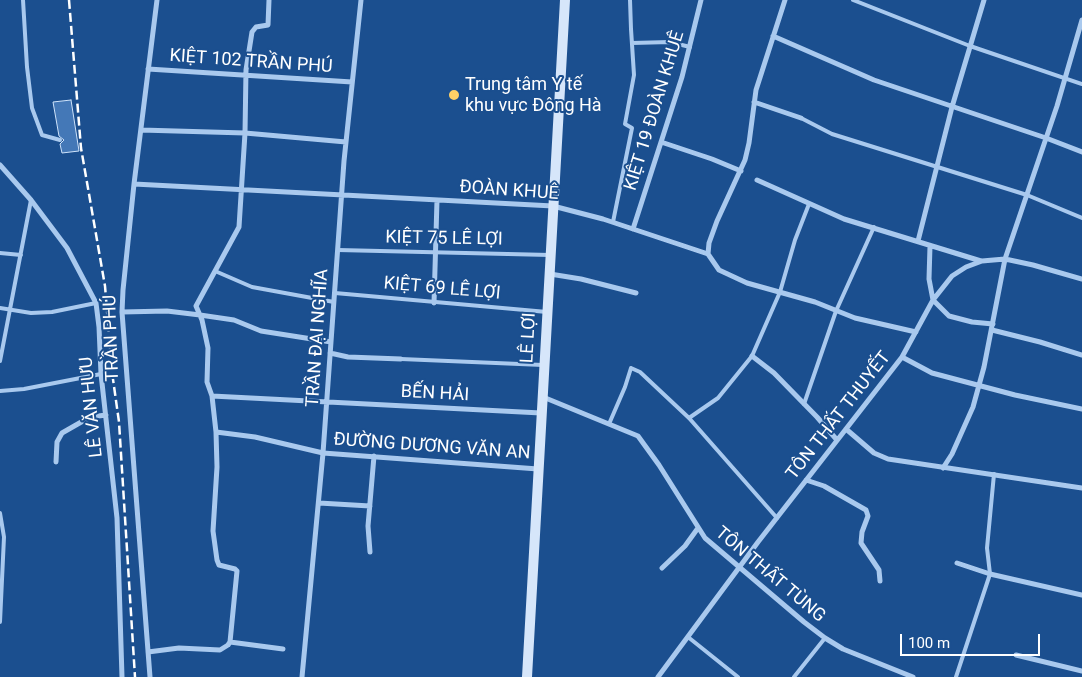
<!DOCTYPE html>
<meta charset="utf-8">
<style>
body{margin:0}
#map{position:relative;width:1082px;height:677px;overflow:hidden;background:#1b4f8f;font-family:Roboto,sans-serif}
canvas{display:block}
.scale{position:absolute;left:900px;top:634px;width:140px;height:22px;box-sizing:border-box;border:2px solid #fff;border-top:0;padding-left:6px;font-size:15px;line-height:18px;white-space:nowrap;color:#fff;-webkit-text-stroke:4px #1b4f8f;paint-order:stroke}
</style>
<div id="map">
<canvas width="1082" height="677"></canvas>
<div class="scale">100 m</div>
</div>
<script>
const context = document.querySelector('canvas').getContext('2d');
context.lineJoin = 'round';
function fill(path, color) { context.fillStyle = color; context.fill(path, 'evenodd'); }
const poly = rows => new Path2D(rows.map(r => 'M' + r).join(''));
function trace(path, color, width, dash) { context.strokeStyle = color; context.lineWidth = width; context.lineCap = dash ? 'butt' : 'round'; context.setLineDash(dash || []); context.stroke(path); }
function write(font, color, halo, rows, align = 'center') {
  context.font = font + ' Roboto,sans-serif'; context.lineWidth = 4; context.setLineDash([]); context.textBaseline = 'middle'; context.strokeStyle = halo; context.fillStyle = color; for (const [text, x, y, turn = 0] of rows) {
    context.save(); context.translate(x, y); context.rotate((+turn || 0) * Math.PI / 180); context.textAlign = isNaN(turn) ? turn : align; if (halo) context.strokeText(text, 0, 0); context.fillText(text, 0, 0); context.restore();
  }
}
const building = poly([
 [71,100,79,151,62,153,60,144,64,140,59,136,53,102,71,100]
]);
const lane = poly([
 [23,0,27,67,32,108,42,135,60,140],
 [853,0,970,46,1082,84],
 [632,43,670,42,690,47],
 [801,118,832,134,1027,195,1082,218],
 [613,222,632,128,625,124,634,75,631,29,630,0],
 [338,250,550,255],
 [0,253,21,255],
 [215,271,252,287,334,302],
 [335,293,547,312],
 [0,308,31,313,52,312,96,303],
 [401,359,543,365],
 [0,361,31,200],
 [0,391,24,389,101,374],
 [804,404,836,311,874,227],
 [689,418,718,398,752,356,780,292,795,240,809,204],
 [609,424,625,387,631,368,640,372,689,418,777,518],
 [0,513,4,537,0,622],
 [688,637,738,677],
 [794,677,825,638],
 [956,677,990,574,987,548,994,474]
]);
const street = poly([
 [269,0,268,25,256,27,252,32,246,70,245,133,239,227,196,306,202,320,208,348,207,382,212,396,541,413],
 [773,36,874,80,1046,138,1082,152],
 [148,69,352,82],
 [754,102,801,118],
 [141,130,245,133,346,142],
 [661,142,712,159,741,171],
 [0,165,31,200,67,248,96,303,99,327,101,374,117,518,122,677],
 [757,180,844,219,981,261],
 [134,184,553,206,603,219,708,254,719,270,747,283,815,302,855,318,916,332],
 [633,229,682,77,701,0],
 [918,241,952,107,984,0],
 [930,246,929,279,933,300,949,316,972,322,993,324],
 [708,254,709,243,717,221,745,160,749,143,756,90,785,0],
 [550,274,581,279,636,293],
 [434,303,437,200],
 [122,312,167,311,200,315,234,320,261,331,331,342],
 [992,330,1040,342,1082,355],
 [330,353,348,357,401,359],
 [752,356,774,373,817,417,837,440],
 [902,357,932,373,1015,395,1082,409],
 [543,397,638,436,659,465,705,538,804,622,825,638,843,649,913,677],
 [846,429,874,453,888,459,1082,488],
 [216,432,255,437,323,453,538,469],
 [56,462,57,442,62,433,83,421,91,417,106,415],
 [943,468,952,454,973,407,984,367,1005,259,1057,106,1082,20],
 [806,480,824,486,866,510,868,516,862,532,861,543,879,570,880,581],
 [319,503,370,506],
 [370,552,368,526,374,456],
 [957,563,990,574,1082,595],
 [662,568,685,546,698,528],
 [230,642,283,649],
 [148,652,179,648,220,650,228,645,230,642,237,571,235,569,219,565,217,560,213,531,217,467,216,432,212,396],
 [1016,655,1082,671],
 [150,677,122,312,123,290,134,184,157,0],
 [302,677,323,453,344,161,361,0],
 [658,677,758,542,902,357,933,300,952,276,966,267,982,261,1005,259,1033,265,1082,279]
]);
const secondary = poly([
 [527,677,565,0]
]);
const rail = poly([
 [69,0,81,148,105,286,112,372,119,422,135,677]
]);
const markers = [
 [454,95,6,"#ffd166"]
];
const streetNames = [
 ["KIỆT 102 TRẦN PHÚ",251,62,4],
 ["KIỆT 19 ĐOÀN KHUÊ",655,111,-73],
 ["ĐOÀN KHUÊ",509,191,4],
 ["KIỆT 75 LÊ LỢI",444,239,1],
 ["KIỆT 69 LÊ LỢI",442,289,5],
 ["TRẦN PHÚ",112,338,-92],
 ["TRẦN ĐẠI NGHĨA",318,338,-86],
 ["LÊ LỢI",529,338,-87],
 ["BẾN HẢI",435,394,3],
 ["LÊ VĂN HƯU",92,407,-96],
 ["TÔN THẤT THUYẾT",839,416,-52],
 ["ĐƯỜNG DƯƠNG VĂN AN",432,447,4],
 ["TÔN THẤT TÙNG",770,575,40]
];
const poiNames = [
 ["Trung tâm Y tế",465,85],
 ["khu vực Đông Hà",465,106]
];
fill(building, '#4478b7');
trace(building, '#cfe3fa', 1);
trace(lane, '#a9c9ee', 4);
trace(street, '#a9c9ee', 5);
trace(secondary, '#d6e6fa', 10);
trace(rail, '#fff', 2.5, [9, 4]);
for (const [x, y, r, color] of markers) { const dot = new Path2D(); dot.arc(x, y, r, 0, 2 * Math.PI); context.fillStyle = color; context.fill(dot); trace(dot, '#1b4f8f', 2); }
write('18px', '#fff', '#1b4f8f', streetNames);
write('18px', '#fff', '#1b4f8f', poiNames, 'left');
</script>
